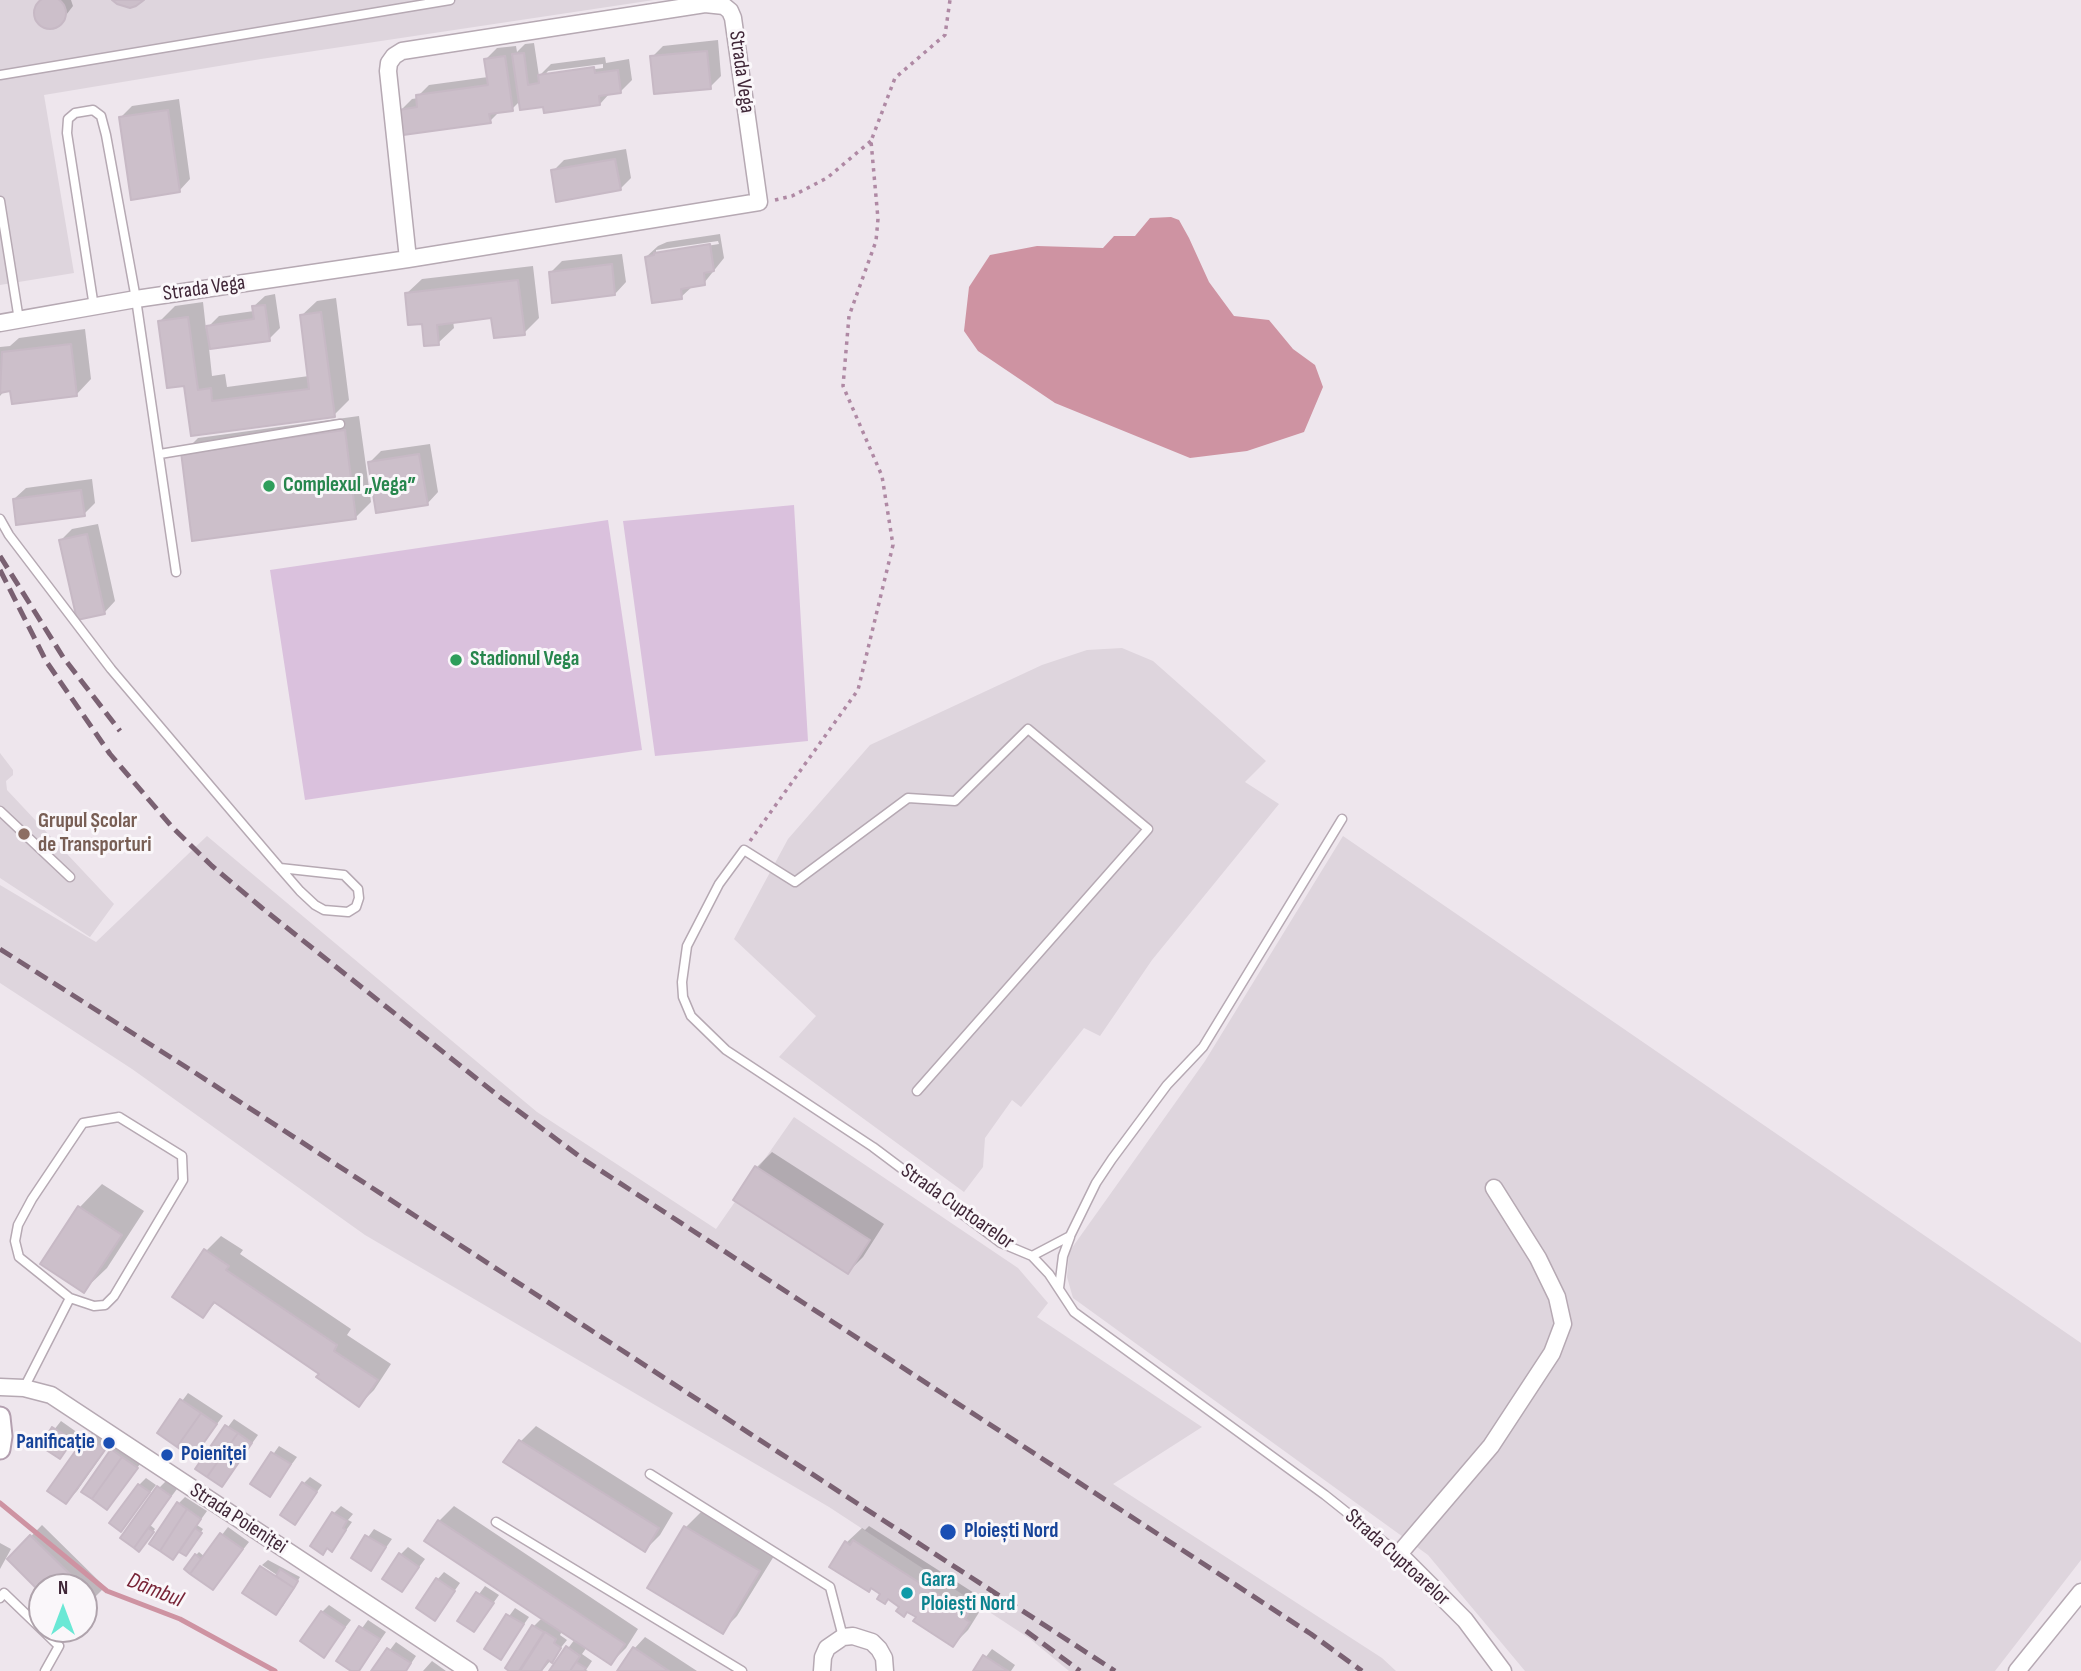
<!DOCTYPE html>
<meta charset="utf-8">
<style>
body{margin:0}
#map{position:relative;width:2081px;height:1671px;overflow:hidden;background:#eee6ed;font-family:"Sofia Sans Condensed",sans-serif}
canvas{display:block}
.north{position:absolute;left:28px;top:1573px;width:70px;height:70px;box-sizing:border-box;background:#faf7fa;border:2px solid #afa3ac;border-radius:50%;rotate:0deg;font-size:19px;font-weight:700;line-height:28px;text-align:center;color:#3f2637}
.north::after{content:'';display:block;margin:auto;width:24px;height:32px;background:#6ae8d5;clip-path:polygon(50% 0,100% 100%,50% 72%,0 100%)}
</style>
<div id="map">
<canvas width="2081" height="1671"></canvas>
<div class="north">N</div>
</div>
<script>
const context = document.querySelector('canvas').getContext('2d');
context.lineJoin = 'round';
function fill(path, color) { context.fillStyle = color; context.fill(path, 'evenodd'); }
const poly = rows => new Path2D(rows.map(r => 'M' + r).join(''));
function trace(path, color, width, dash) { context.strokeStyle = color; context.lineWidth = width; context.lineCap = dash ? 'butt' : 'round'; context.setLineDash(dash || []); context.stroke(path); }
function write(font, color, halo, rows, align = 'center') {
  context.font = font + ' "Sofia Sans Condensed",sans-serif'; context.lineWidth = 6; context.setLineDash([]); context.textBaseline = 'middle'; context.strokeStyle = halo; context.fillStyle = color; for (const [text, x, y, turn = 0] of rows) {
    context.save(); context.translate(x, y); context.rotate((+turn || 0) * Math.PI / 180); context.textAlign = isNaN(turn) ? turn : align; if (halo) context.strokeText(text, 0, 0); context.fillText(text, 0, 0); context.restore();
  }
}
const built = poly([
 [0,0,654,0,261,59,44,95,74,273,0,285],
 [1122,648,1153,661,1266,761,1245,782,1279,804,1152,960,1100,1036,1084,1028,1021,1107,1012,1100,985,1138,983,1167,964,1192,779,1057,816,1016,734,939,788,839,870,745,1042,665,1087,650],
 [0,753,13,770,13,775,6,781,7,790,114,904,90,937,0,878],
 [207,836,537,1112,716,1229,794,1117,1018,1268,1048,1303,1037,1317,1202,1427,1113,1484,1382,1658,1396,1671,1069,1671,1029,1638,829,1507,365,1235,132,1069,0,983,0,885,96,942],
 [1343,836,2081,1343,2081,1560,1995,1671,1525,1671,1428,1555,1073,1298,1067,1277,1069,1252,1205,1061]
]);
const green = poly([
 [794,505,808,741,655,756,623,521],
 [608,520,642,750,305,800,270,570]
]);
const water = poly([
 [1171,217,1179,220,1189,238,1209,282,1234,316,1269,320,1293,349,1315,365,1323,387,1304,432,1247,451,1190,458,1055,403,978,351,964,331,969,287,990,255,1037,246,1103,248,1114,236,1135,236,1150,218]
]);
const shadow = poly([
 [42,0,71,0,73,6,60,23,46,26,38,21,35,12],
 [718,40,721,76,710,87,652,57,663,46],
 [534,43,539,76,551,64,605,57,606,63,629,59,632,80,620,92,610,93,600,104,544,105,520,101,512,109,500,111,490,121,401,110,412,99,418,98,418,96,429,85,488,77,486,59,497,48,516,46,517,52,525,44],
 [603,64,603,68,544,76,548,71],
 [179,99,190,179,179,191,121,117,132,106],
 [626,149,631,178,620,189,553,171,564,160],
 [720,234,724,258,704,283,694,285,681,297,646,257,658,246,667,242],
 [718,241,719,244,656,254,656,250],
 [622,254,626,282,615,294,550,273,562,261],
 [533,266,539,318,524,333,493,316,453,321,454,328,438,343,406,294,422,279],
 [275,294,280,328,269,339,209,348,212,376,225,374,227,387,309,376,301,316,317,301,336,298,349,400,334,415,192,434,186,384,160,321,175,306,203,302,206,329,219,316,254,311,253,307,265,296],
 [85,329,91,379,76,395,12,389,5,390,0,396,0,347,10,346,19,338],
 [359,416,371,502,356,517,183,453,198,438],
 [430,444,438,492,427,504,370,462,381,451],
 [92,479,95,503,84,514,14,499,26,488],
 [98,524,115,601,104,613,61,540,72,529],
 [772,1152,884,1224,863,1257,848,1272,757,1167],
 [102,1184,144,1211,107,1268,84,1290,43,1263,80,1207],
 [221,1236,243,1250,240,1254,351,1329,347,1335,391,1364,374,1390,359,1405,322,1373,216,1302,203,1316,206,1251],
 [188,1393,223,1416,193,1456,159,1432],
 [234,1419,258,1435,228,1477,197,1468],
 [61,1421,78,1433,60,1457,42,1445],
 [536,1426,673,1513,660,1535,645,1550,506,1461,521,1441],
 [98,1427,114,1438,77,1491,66,1502,87,1438],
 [119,1443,143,1460,107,1508,112,1450],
 [279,1446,297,1457,269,1495,252,1484],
 [310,1477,322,1485,295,1522,303,1484],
 [146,1478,156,1485,121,1530,139,1485],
 [166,1481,177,1489,150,1525,155,1529,142,1547,159,1488],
 [185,1497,207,1511,197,1525,203,1529,189,1551,180,1551,173,1558,178,1504],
 [341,1506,353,1514,348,1520,352,1522,332,1550,334,1513],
 [454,1506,638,1629,626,1648,611,1663,587,1647,582,1654,592,1661,586,1670,588,1671,551,1671,575,1639,562,1631,560,1635,567,1640,542,1671,513,1671,534,1626,542,1618,439,1521],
 [701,1512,774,1556,737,1616,722,1631,686,1527],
 [42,1525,105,1587,84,1608,84,1587,42,1587,42,1591,9,1559],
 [869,1526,982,1598,979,1603,983,1606,968,1630,953,1645,918,1617,882,1593,846,1543,862,1528,865,1530],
 [228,1527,249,1542,213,1588,196,1555,199,1552,205,1557],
 [374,1529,392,1539,371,1569,353,1558],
 [0,1543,11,1549,0,1569],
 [408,1547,425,1559,402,1590,401,1554],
 [268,1560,300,1577,283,1606,276,1613,277,1575,262,1565],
 [444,1572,460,1583,435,1619,437,1580],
 [485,1586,499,1595,474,1630,459,1621],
 [329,1605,351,1620,324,1655,322,1612],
 [515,1608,529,1617,501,1657,486,1648],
 [368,1620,386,1632,363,1665,358,1671,354,1671,338,1661],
 [645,1637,697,1671,619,1671,634,1649],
 [396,1642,416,1656,406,1671,374,1671],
 [992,1649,1015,1665,1011,1671,975,1671],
 [432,1661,446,1671,423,1671]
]);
const stream = poly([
 [0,1503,107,1591,180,1619,275,1671]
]);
const building = poly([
 '34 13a16 16 0 1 1 32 0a16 16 0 1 1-32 0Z',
 [112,0,144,0,136,6,130,8,117,4,112,0],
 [707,51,711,89,654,94,650,56,707,51],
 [524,53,528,85,539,83,538,75,594,67,595,73,618,70,621,93,599,96,600,105,544,113,543,107,520,110,512,54,524,53],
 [505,56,513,111,489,114,491,123,403,135,399,110,417,107,416,95,488,85,484,59,505,56],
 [168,110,180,192,131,200,119,117,168,110],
 [615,159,621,190,556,202,551,170,615,159],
 [710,244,714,271,704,273,705,285,681,289,682,299,652,303,645,257,654,255,654,253,710,244],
 [612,264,615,295,552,303,549,272,612,264],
 [518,280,525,335,494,338,491,318,437,325,439,345,424,346,422,324,408,325,405,293,518,280],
 [265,305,270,341,210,349,206,326,254,319,252,306,265,305],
 [321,312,335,417,191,436,184,386,167,388,158,321,188,317,198,390,211,388,212,401,309,389,300,315,321,312],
 [71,344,77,396,12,404,10,391,0,393,2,352,71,344],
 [345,430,356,519,192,541,181,452,345,430],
 [419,454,428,505,376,513,368,462,419,454],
 [81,490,85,516,16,525,13,499,81,490],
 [87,534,105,614,77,620,59,540,87,534],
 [755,1166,870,1240,848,1274,733,1200,755,1166],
 [78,1206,122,1235,84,1293,40,1264,78,1206],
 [204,1249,229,1266,226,1270,337,1345,334,1351,378,1380,359,1407,316,1377,319,1374,214,1302,203,1318,172,1297,204,1249],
 [180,1399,201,1413,177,1447,157,1433,180,1399],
 [201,1413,217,1424,193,1458,177,1447,201,1413],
 [225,1425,238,1433,207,1477,195,1469,225,1425],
 [52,1427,73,1440,60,1459,40,1446,52,1427],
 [238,1433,252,1443,222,1487,207,1477,238,1433],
 [86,1436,105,1450,66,1504,47,1491,86,1436],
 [519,1440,659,1528,645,1552,503,1462,519,1440],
 [111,1449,122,1457,92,1499,81,1492,111,1449],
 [271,1452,291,1464,270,1497,250,1484,271,1452],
 [122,1457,138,1468,107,1510,92,1499,122,1457],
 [302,1482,317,1492,295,1525,280,1515,302,1482],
 [138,1484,150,1492,121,1532,109,1523,138,1484],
 [157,1486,171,1496,134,1548,120,1538,157,1486],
 [177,1502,187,1509,160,1551,149,1544,177,1502],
 [187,1509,201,1519,173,1560,160,1551,187,1509],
 [332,1512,347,1521,343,1528,346,1530,332,1552,327,1548,323,1555,310,1546,332,1512],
 [438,1520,625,1644,611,1665,424,1541,438,1520],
 [684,1526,760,1571,723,1634,647,1588,684,1526],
 [148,1528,154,1532,139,1552,134,1548,148,1528],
 [195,1528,202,1533,186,1556,179,1552,195,1528],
 [220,1533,243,1549,213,1590,190,1574,220,1533],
 [30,1535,83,1587,42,1587,42,1594,7,1559,30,1535],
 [365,1535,386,1547,371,1571,351,1558,365,1535],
 [853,1540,968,1614,965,1619,970,1622,953,1647,913,1621,916,1617,907,1612,904,1617,896,1611,899,1607,888,1599,885,1604,877,1599,880,1594,871,1588,869,1592,829,1567,845,1541,850,1545,853,1540],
 [399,1553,419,1567,402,1592,382,1579,399,1553],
 [195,1554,201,1559,190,1574,184,1569,195,1554],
 [260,1566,294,1588,276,1615,242,1593,260,1566],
 [280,1569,298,1581,294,1588,276,1576,280,1569],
 [436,1578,455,1591,435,1621,416,1608,436,1578],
 [84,1588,95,1599,84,1610,84,1588],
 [476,1592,494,1603,474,1632,457,1621,476,1592],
 [321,1611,345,1627,324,1658,300,1641,321,1611],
 [506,1614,524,1624,501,1660,484,1649,506,1614],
 [532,1625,544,1632,519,1671,509,1671,505,1668,532,1625],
 [359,1626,380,1639,359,1671,351,1671,336,1661,359,1626],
 [545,1632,556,1639,554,1643,561,1648,552,1663,548,1660,541,1671,520,1671,545,1632],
 [566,1646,580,1656,570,1671,549,1671,566,1646],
 [633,1647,669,1671,617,1671,633,1647],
 [387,1648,411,1663,406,1671,371,1671,387,1648],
 [983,1655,1008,1671,973,1671,983,1655],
 [576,1662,586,1668,584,1671,570,1671,576,1662]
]);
const path = poly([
 [775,200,792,196,827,178,871,141],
 [750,841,858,690,893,545,882,476,843,386,849,316,876,241,878,219,871,141,895,78,945,35,950,0]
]);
const service = poly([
 [0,75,450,0],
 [0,201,19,320],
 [94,307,67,133,68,119,75,113,93,110,101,116,106,135,136,299,176,572],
 [160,454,340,424],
 [0,519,9,535,111,669,217,794,280,868,300,891,315,905,324,910,348,912,356,907,359,898,358,889,344,875,280,868],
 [0,811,70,877],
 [917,1091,1148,829,1028,729,955,801,908,798,795,882,744,850,719,884,687,946,682,982,683,997,691,1016,726,1050,873,1147,1001,1243,1032,1256,1049,1274,1074,1312,1325,1495,1399,1554],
 [119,1117,182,1156,183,1180,114,1296,105,1305,94,1306,70,1298,19,1257,15,1241,18,1225,32,1199,83,1123,119,1117],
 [1032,1256,1070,1236,1096,1183,1112,1159,1167,1085,1203,1047,1342,819],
 [1059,1288,1063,1256,1070,1237],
 [24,1388,70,1298],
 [650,1474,830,1587,843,1637],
 [496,1522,742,1671],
 [0,1598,4,1593,59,1646,45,1671]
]);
const minor = poly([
 [0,323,136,299,408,259,759,202,733,18,730,11,724,6,705,4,402,51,394,56,389,63,388,71,408,259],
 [1494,1188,1538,1258,1557,1297,1563,1324,1552,1353,1491,1446,1399,1554,1465,1620,1503,1671],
 [0,1387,24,1388,51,1395,469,1671],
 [822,1671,823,1657,827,1648,843,1637,853,1636,872,1642,879,1649,884,1658,885,1671],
 [2017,1671,2081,1592]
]);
const secondary = poly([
 [0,1417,2,1436,0,1449]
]);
const rail = poly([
 [0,556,63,657,120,731],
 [0,570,46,661,110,754,172,827,212,866,262,908,501,1098,583,1159,1311,1634,1362,1671],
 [0,949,197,1074,1115,1671],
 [1026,1631,1080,1671]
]);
const markers = [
 [269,486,7,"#2e9e5b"],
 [456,660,7,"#2e9e5b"],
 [24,834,7,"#8d6e63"],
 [109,1443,7,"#1a4fb4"],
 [167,1455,7,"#1a4fb4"],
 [948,1532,9,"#1a4fb4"],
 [907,1593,7,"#0f9aa8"]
];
const streetNames = [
 ["Strada Vega",741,72,82],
 ["Strada Vega",204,289,-8],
 ["Strada Cuptoarelor",957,1207,35],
 ["Strada Poieniței",238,1519,33],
 ["Strada Cuptoarelor",1397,1558,42]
];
const leisureNames = [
 ["Complexul „Vega”",283,486],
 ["Stadionul Vega",470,660]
];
const educationNames = [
 ["Grupul Școlar",38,822],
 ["de Transporturi",38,846]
];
const transitNames = [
 ["Panificație",95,1443,"right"],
 ["Poieniței",181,1455],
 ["Ploiești Nord",964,1532]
];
const cultureNames = [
 ["Gara",921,1581],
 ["Ploiești Nord",921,1605]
];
const waterNames = [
 ["Dâmbul",155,1591,22]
];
fill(built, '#ded5dd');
fill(green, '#dac1dd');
fill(water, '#ce93a2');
fill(shadow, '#0003');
trace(stream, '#ce93a2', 5);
fill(building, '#ccbfca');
trace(building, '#c7b9c5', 2);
trace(service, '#b6a9b3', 11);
trace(minor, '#b6a9b3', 19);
trace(secondary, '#b39faf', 23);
trace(path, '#af89a4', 3.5, [3.5, 5]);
trace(service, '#fff', 8);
trace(minor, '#fff', 16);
trace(secondary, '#fff', 19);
trace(rail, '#7a6172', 5, [14, 7]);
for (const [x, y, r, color] of markers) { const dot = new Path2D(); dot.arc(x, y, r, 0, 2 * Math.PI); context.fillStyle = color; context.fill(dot); trace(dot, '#faf7fa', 2.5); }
write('21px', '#3f2637', '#faf7fa', streetNames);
write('bold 21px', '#27864d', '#faf7fa', leisureNames, 'left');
write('bold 21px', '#785e54', '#faf7fa', educationNames, 'left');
write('bold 21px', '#164399', '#faf7fa', transitNames, 'left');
write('bold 21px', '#0d838f', '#faf7fa', cultureNames, 'left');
write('italic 23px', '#782437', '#faf7fa', waterNames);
</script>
